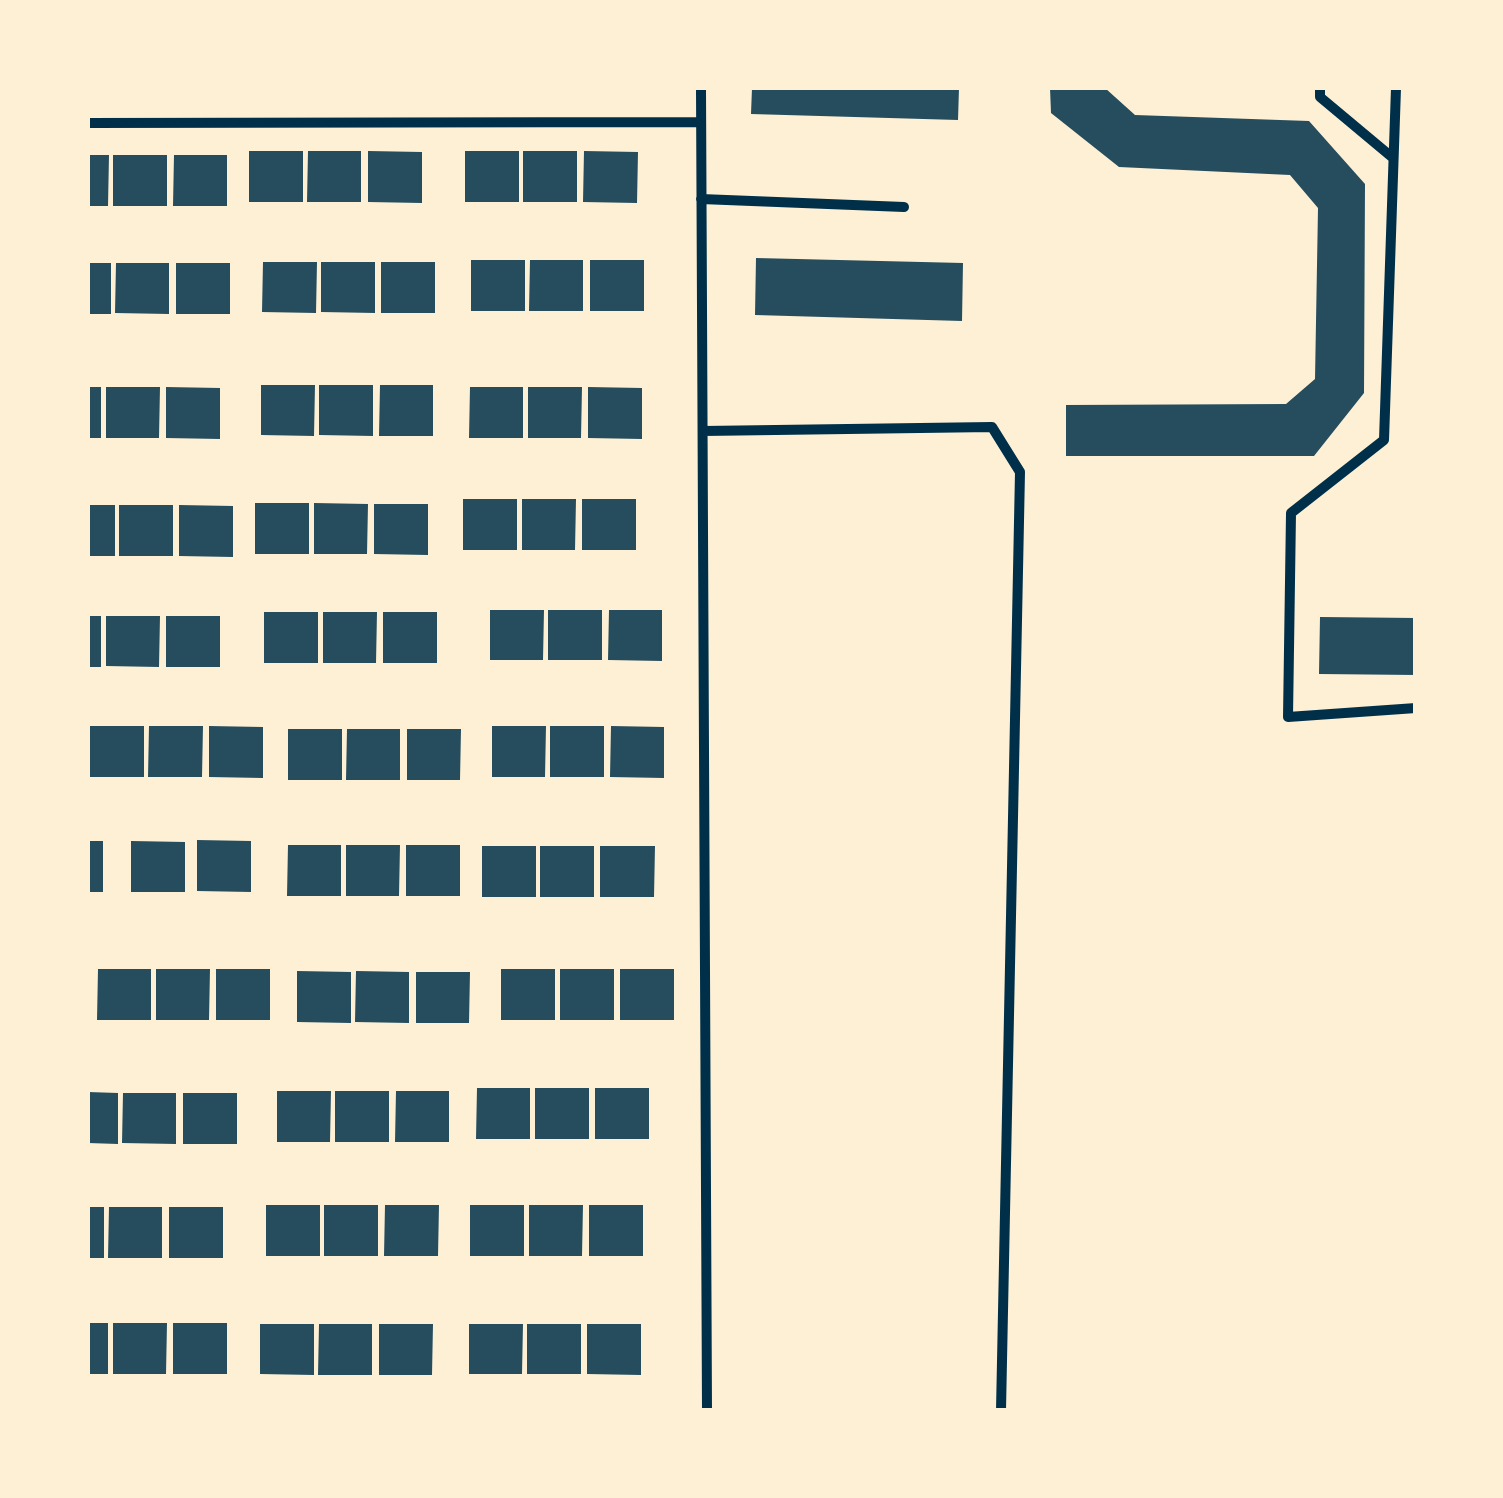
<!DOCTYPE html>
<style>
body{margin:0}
#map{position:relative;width:1503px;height:1498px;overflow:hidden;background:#fdf0d5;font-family:"PT Sans Narrow",sans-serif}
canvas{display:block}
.frame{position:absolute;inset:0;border:90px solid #fdf0d5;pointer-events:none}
</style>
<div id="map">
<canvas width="1503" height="1498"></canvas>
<div class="frame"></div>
</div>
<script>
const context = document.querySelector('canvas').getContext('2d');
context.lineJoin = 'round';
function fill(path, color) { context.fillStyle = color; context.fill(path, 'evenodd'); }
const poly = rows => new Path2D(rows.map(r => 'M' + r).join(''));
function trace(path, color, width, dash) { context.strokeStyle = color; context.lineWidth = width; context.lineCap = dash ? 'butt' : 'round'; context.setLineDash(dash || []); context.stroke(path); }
const building = poly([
 [752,88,959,88,958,120,751,114],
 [1050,88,1105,88,1135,115,1309,121,1365,184,1364,393,1314,456,1066,456,1066,405,1286,404,1315,379,1318,208,1290,175,1119,167,1051,113],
 [249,151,303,151,303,202,249,202],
 [308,151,361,151,361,202,307,202],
 [368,151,422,152,422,203,368,202],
 [465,151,519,151,519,202,465,202],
 [523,151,577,151,577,202,523,202],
 [584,151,638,152,637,203,583,202],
 [88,155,109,155,108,206,88,206],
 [113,155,167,155,167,206,113,206],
 [174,155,227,155,227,206,173,206],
 [756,258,963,263,962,321,755,315],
 [471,260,525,260,525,311,471,311],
 [530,260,583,260,583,311,529,311],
 [590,260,644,260,644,311,590,311],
 [263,262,317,262,316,313,262,312],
 [321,262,375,262,375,313,321,312],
 [381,262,435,262,435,313,381,313],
 [88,263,111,263,111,314,88,314],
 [116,263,169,263,169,314,115,313],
 [176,263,230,263,230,314,176,314],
 [261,385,315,385,314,436,261,435],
 [319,385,373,385,373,436,319,435],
 [380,385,433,385,433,436,379,436],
 [88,387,101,387,101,438,88,438],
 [106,387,160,387,159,438,106,438],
 [166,387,220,388,220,439,166,438],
 [470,387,523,387,523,438,469,438],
 [528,387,582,387,581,438,528,438],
 [588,387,642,388,642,439,588,438],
 [463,499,517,499,517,550,463,550],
 [522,499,576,499,575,550,522,550],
 [582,499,636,499,636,550,582,550],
 [255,503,309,503,309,554,255,554],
 [314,503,368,504,367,554,314,554],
 [374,504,428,504,428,555,374,554],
 [88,505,115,505,115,556,88,556],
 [119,505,173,505,173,556,119,556],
 [179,505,233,506,233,557,179,556],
 [490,610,544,610,543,660,490,660],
 [548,610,602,610,602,660,548,660],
 [609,610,662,610,662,661,608,660],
 [264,612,318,612,318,663,264,663],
 [323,612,377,612,376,663,323,663],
 [383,612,437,612,437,663,383,663],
 [88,616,101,616,101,667,88,667],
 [106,616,160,616,159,667,106,666],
 [166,616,220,616,220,667,166,667],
 [1320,617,1416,618,1416,675,1319,674],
 [90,726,144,726,144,777,90,777],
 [149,726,203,726,202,777,148,777],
 [209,726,263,727,263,778,209,777],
 [492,726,546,726,545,777,492,777],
 [550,726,604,726,604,777,550,777],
 [611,726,664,727,664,778,610,777],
 [288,729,342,729,342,780,288,780],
 [347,729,400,729,400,780,346,780],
 [407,729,461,729,460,780,407,780],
 [197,840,251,841,251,892,197,891],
 [88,841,103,841,103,892,88,892],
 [131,841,185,842,185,892,131,892],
 [288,845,341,845,341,896,287,896],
 [346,845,400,845,399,896,346,896],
 [406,845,460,845,460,896,406,896],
 [482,846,536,846,536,897,482,897],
 [540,846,594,846,594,897,540,897],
 [600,846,655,846,654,897,600,897],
 [98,969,151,969,151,1020,97,1020],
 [156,969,210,969,209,1020,156,1020],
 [216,969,270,969,270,1020,216,1020],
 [501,969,555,969,555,1020,501,1020],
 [560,969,614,969,614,1020,560,1020],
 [620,969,674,969,674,1020,620,1020],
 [297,971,351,972,351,1023,297,1022],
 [356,971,409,972,409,1023,355,1022],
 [416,972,470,972,469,1023,416,1023],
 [477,1088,530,1088,530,1139,476,1139],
 [535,1088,589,1088,589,1139,535,1139],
 [595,1088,649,1088,649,1139,595,1139],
 [277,1091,331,1091,330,1142,277,1142],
 [335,1091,389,1091,389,1142,335,1142],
 [396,1091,449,1091,449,1142,395,1142],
 [88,1092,118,1093,118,1144,88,1143],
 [123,1093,176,1093,176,1144,122,1143],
 [183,1093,237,1093,237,1144,183,1144],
 [266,1205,320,1205,320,1256,266,1256],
 [324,1205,378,1205,378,1256,324,1256],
 [385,1205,439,1205,438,1256,384,1256],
 [470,1205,524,1205,524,1256,470,1256],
 [529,1205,583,1205,582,1256,529,1256],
 [589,1205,643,1205,643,1256,589,1256],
 [88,1207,104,1207,104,1258,88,1258],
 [109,1207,162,1207,162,1258,108,1258],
 [169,1207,223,1207,223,1258,169,1258],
 [88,1323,108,1323,108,1374,88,1374],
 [113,1323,167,1323,166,1374,113,1374],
 [173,1323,227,1323,227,1374,173,1374],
 [260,1324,314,1324,314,1375,260,1374],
 [319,1324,372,1324,372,1375,318,1375],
 [379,1324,433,1324,432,1375,379,1375],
 [469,1324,523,1324,522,1374,469,1374],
 [527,1324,581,1324,581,1374,527,1374],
 [587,1324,641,1324,641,1375,587,1374]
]);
const minor = poly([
 [701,88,707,1410],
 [1320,88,1320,97,1393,158],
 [1396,88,1384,440,1291,513,1288,717,1416,708],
 [88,123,701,122],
 [701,199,904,207],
 [703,431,992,427,1020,472,1001,1410]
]);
fill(building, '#264d5e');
trace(minor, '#003049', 10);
</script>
